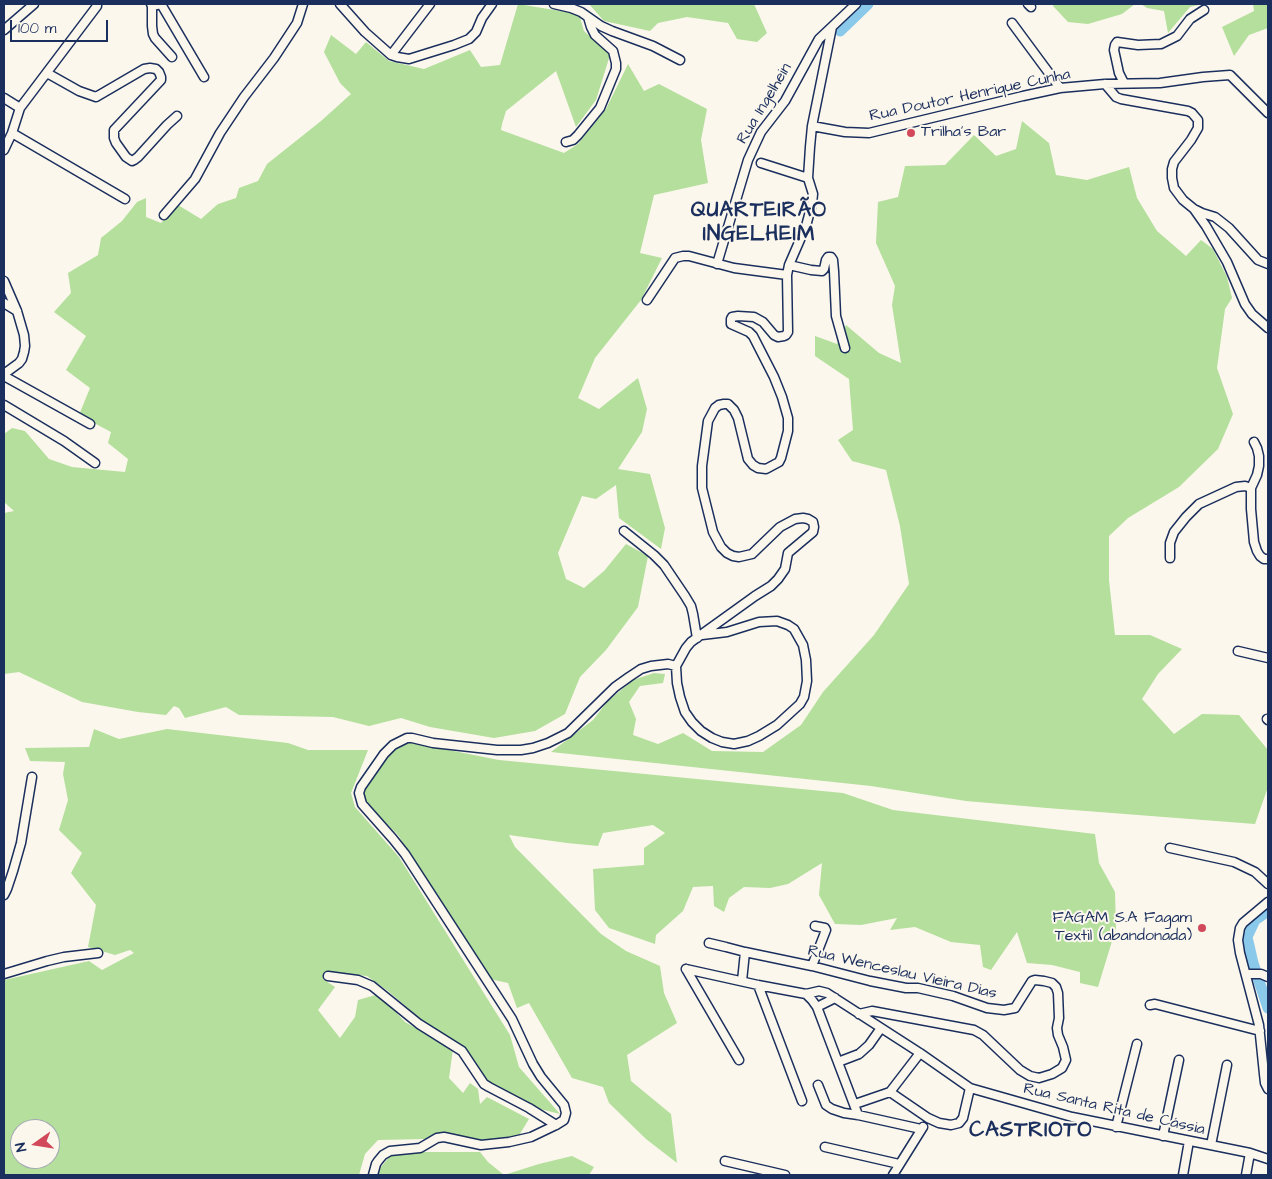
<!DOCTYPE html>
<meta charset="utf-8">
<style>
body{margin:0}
#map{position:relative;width:1272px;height:1179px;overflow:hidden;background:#fbf7ec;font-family:"Architects Daughter",sans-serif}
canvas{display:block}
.frame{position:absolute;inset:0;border:5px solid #1b2f5e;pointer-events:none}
.north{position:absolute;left:10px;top:1119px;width:50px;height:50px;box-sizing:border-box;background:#fbf7ec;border:1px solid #a1a7b3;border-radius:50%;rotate:257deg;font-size:14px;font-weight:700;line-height:20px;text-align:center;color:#1b2f5e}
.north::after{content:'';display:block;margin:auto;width:18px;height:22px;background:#d1495b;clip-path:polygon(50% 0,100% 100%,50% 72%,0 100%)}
.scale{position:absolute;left:10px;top:20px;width:98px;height:22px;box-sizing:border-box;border:2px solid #1b2f5e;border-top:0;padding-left:6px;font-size:15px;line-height:18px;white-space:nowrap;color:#1b2f5e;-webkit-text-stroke:4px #fbf7ec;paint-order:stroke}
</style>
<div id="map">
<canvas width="1272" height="1179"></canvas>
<div class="frame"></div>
<div class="north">N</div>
<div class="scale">100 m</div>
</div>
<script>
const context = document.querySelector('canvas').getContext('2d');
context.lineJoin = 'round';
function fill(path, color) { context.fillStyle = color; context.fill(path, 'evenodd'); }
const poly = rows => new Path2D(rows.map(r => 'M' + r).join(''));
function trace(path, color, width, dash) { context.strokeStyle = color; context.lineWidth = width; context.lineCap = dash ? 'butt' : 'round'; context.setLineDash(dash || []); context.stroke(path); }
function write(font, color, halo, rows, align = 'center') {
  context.font = font + ' "Architects Daughter",sans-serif'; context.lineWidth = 4; context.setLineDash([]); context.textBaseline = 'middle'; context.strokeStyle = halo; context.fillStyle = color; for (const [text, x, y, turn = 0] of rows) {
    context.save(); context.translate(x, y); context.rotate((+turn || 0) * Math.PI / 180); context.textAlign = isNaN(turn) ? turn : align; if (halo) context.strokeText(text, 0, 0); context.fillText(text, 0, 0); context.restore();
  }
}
const green = poly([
 [518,4,579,14,584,31,610,55,596,100,576,127,556,71,506,111,502,124,501,130,564,153,578,144,606,109,628,64,644,91,659,84,707,109,701,140,708,183,654,195,640,253,662,258,641,300,595,358,578,398,599,409,638,378,647,409,642,432,618,469,650,474,665,528,661,549,619,518,616,485,596,499,582,496,558,553,566,579,584,588,604,571,626,544,648,556,638,607,606,650,580,677,565,714,535,731,494,738,430,727,401,718,369,726,333,717,239,715,226,707,185,718,179,708,174,706,166,715,138,712,82,702,19,672,4,674,4,513,14,511,4,502,4,434,12,428,25,431,49,459,72,467,125,472,128,459,108,443,111,432,79,415,90,388,66,370,86,336,54,312,71,293,68,273,98,255,101,238,122,221,137,202,146,198,146,217,161,223,178,205,201,219,218,204,236,198,239,188,258,181,267,164,321,121,351,94,340,83,324,52,331,35,356,54,366,42,389,61,424,69,470,50,481,67,500,65],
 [589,4,754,4,767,33,757,42,737,39,728,23,687,17,658,23,650,31,604,21],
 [1054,4,1135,4,1122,14,1088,24,1068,22,1053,6],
 [1141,4,1202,4,1190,7,1168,33,1164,11,1147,8],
 [1253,4,1268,4,1268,28,1249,35,1234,56,1222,27,1254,11],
 [1022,121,1049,143,1056,175,1087,180,1129,167,1137,198,1157,231,1186,256,1201,240,1213,249,1227,277,1232,298,1225,309,1217,368,1233,414,1218,449,1179,487,1128,518,1109,536,1109,580,1115,635,1150,635,1182,649,1158,674,1142,699,1174,734,1202,714,1239,715,1268,750,1268,787,1255,824,1047,808,966,801,871,786,551,752,593,720,607,702,633,680,654,673,665,674,663,683,640,686,629,702,636,719,633,735,658,744,683,733,712,751,763,752,801,725,823,692,874,635,909,584,900,526,886,470,852,461,838,440,853,430,849,379,815,356,815,336,837,344,846,325,879,353,901,363,892,305,895,286,876,243,878,202,898,197,905,166,945,165,974,135,996,156,1016,149],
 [94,729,119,739,167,729,288,743,308,750,368,750,351,793,355,807,399,857,510,1035,519,1067,560,1114,532,1107,483,1084,464,1048,424,1022,388,991,367,976,328,972,323,979,335,987,318,1010,340,1038,355,1017,358,1000,379,994,405,1022,453,1049,449,1078,463,1093,470,1083,478,1089,480,1104,487,1097,529,1119,518,1137,492,1143,425,1139,378,1140,365,1154,359,1175,4,1175,4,980,89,961,102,970,134,953,130,950,115,955,88,947,96,905,71,873,82,853,59,830,68,800,63,774,65,762,30,761,25,748,89,747],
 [20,1129,50,1129,50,1159,20,1159],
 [399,743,413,743,499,760,843,793,893,810,1095,834,1099,863,1115,892,1116,928,1098,987,1080,983,1080,972,1052,965,1027,963,1017,932,991,970,983,967,980,945,951,942,915,927,890,930,897,918,861,925,835,924,819,895,822,863,788,884,770,888,744,887,729,898,724,912,714,906,713,886,693,887,683,911,656,935,655,944,609,928,595,910,593,869,644,865,644,848,665,833,653,825,603,833,598,846,567,843,509,835,515,847,601,934,626,951,660,966,664,993,677,1023,627,1055,631,1081,671,1114,677,1163,646,1139,609,1103,603,1087,572,1078,529,1003,517,1008,508,983,490,979,398,835,368,806,361,797,362,789],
 [406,1152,480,1152,488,1162,504,1175,539,1164,572,1156,594,1167,589,1175,378,1175,381,1167,390,1156]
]);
const river = poly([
 [840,31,868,4],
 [1268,911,1255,920,1247,937,1253,963,1268,1008]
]);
const street = poly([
 [151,4,152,6,161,4,204,77],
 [340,4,365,32,391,55,397,57,409,59,454,45,469,39,476,32,482,18,492,4],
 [554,4,571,8,581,12,601,26,612,31,653,46,680,60],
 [1028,4,1031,7],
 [152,6,152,26,153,34,155,38,172,57],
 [1012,23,1060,88],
 [4,30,34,4],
 [391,55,430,4],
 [47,73,79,91,96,97,144,69,150,68,156,69,159,72,161,77,161,80,114,130,114,138,116,143,126,157,132,161,134,160,138,157,167,125,177,116],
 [1124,83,1119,73,1114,50,1115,45,1117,42,1138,45,1161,44,1177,36,1190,19,1204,10],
 [1105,84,1116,97,1121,99,1188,111,1192,113,1198,120,1198,128,1191,140,1174,162,1172,169,1172,178,1174,188,1183,200,1194,209,1206,226,1227,262,1245,304,1252,314,1268,328],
 [4,98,20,108],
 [812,126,845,132,869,133,1023,96,1060,88,1105,84,1160,83,1203,77,1230,75,1268,113],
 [12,133,125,199],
 [566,142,573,140,578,135,600,108,616,69,616,63,613,51,595,35,591,27,588,17],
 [4,150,12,133,20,108,97,6,97,4],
 [761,163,808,178],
 [1196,210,1202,213,1215,217,1229,228,1258,260,1268,264],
 [164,215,195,179,220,133,244,97,274,58,297,23,303,4],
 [717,264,748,160,754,147,761,132,785,101,819,39,856,4],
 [789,265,811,270,822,271,824,269,826,260,828,257,831,257,833,260,834,271,836,316,845,348],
 [4,281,17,311,24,335,25,346,24,352,22,359,19,363,4,374],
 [647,300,675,258,683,256,689,256,734,268,787,275],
 [4,303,17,311],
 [4,376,90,424],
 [4,405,64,441,95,463],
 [1254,442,1257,448,1259,456,1259,466,1257,475,1251,488,1251,509,1254,542,1257,551,1260,556,1264,559,1268,559],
 [624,531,654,555,664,565,685,596,691,606,693,614,697,638],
 [1170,558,1170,543,1174,532,1186,517,1199,504,1236,487,1245,486,1251,488],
 [702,635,727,632,759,622,777,621,788,625,794,629,803,645,806,660,807,681,804,697,800,704,777,725,759,736,748,741,734,744,722,742,712,738,701,731,692,722,685,712,680,697,677,683,676,666,686,648,691,642,755,596,771,586,778,579,785,569,788,553,813,532,814,527,813,522,808,519,803,518,795,519,780,527,752,554,739,557,733,556,727,553,721,547,713,532,702,488,702,466,708,421,715,408,719,405,724,404,728,404,734,410,738,418,748,459,753,465,758,468,766,469,779,462,781,458,788,431,788,418,782,397,774,377,753,336,749,332,731,324,731,319,732,317,738,316,754,317,763,322,774,335,778,337,784,336,786,335,788,332,787,275,789,265,806,226,812,204,813,194,808,178,810,147,812,126,832,27],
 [1238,651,1268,658],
 [1267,719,1268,720],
 [1170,848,1234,862,1255,872,1268,884],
 [4,895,7,889,13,871,21,843,32,777],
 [1268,902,1243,923,1240,928,1238,940,1240,953,1259,1025,1264,1074,1265,1083,1268,1089],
 [709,943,726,947,745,952,812,966,870,981,906,988,918,988,953,996,987,1008,1004,1010,1015,1008,1032,981,1035,980,1044,981,1052,983,1056,987,1058,993,1059,1018,1057,1028,1058,1035,1063,1047,1066,1060,1062,1068,1052,1074,1039,1078,1030,1076,1020,1070,983,1035,974,1030,872,1011,859,1014],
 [812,966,826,930,825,928,815,926],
 [686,969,758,985,806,994,819,991,827,993,920,1053,970,1088,1072,1117,1250,1153,1268,1159],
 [686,969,739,1060],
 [4,974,47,961,64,957,98,953],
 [1246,974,1261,974,1268,977],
 [328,976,358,980,372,986,419,1024,462,1051,484,1084,489,1087,529,1108,556,1125],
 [742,981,745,952],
 [758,985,802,1101],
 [806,994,812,1000,817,1007,858,1115],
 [1150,1005,1155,1004,1260,1031],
 [817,1007,835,998],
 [838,1062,859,1054,869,1045,881,1028],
 [818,1085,826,1105,832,1109,844,1113,858,1115,921,1129],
 [890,1092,928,1118,939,1123,951,1125,959,1123,963,1118,970,1088],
 [855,1104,890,1092,920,1053],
 [1116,1127,1137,1044],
 [1163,1136,1179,1060],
 [1211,1145,1227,1065],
 [825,1147,899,1164],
 [725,1161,785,1175],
 [373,1175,376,1164,378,1161,383,1155,390,1151,420,1148,437,1138,444,1137,481,1145,509,1142,531,1137,556,1125,564,1120,566,1113,564,1105,541,1077,533,1064,512,1019,405,854,393,839,362,804,359,793,361,787,384,754,393,745,407,738,412,738,433,743,497,750,521,750,533,748,548,743,568,733,615,687,629,677,641,669,651,666,668,664,676,666],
 [893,1175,923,1127],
 [1183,1175,1189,1141],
 [1246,1175,1250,1153]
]);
const markers = [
 [911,133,5,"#d1495b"],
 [1202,928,5,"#d1495b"]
];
const streetNames = [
 ["Rua Doutor Henrique Cunha",970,96,-12],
 ["Rua Ingelhein",765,104,-59],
 ["Rua Wenceslau Vieira Dias",902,973,13],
 ["Rua Santa Rita de Cássia",1114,1110,13]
];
const poiNames = [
 ["Trilha's Bar",921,133],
 ["FAGAM S.A Fagam",1192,919,"right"],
 ["Textil (abandonada)",1192,937,"right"]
];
const districtNames = [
 ["QUARTEIRÃO",759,212],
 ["INGELHEIM",759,236],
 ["CASTRIOTO",1031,1132]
];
fill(green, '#b4df9c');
trace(river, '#8bc9eb', 11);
trace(street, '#1b2f5e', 11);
trace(street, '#fbf7ec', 8);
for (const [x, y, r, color] of markers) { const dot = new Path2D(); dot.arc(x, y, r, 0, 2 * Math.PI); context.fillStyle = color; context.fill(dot); trace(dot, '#fbf7ec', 2); }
write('16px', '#1b2f5e', '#fbf7ec', streetNames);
write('16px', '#1b2f5e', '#fbf7ec', poiNames, 'left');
context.letterSpacing = '1px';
write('bold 21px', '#1b2f5e', '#fbf7ec', districtNames);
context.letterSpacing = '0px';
</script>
